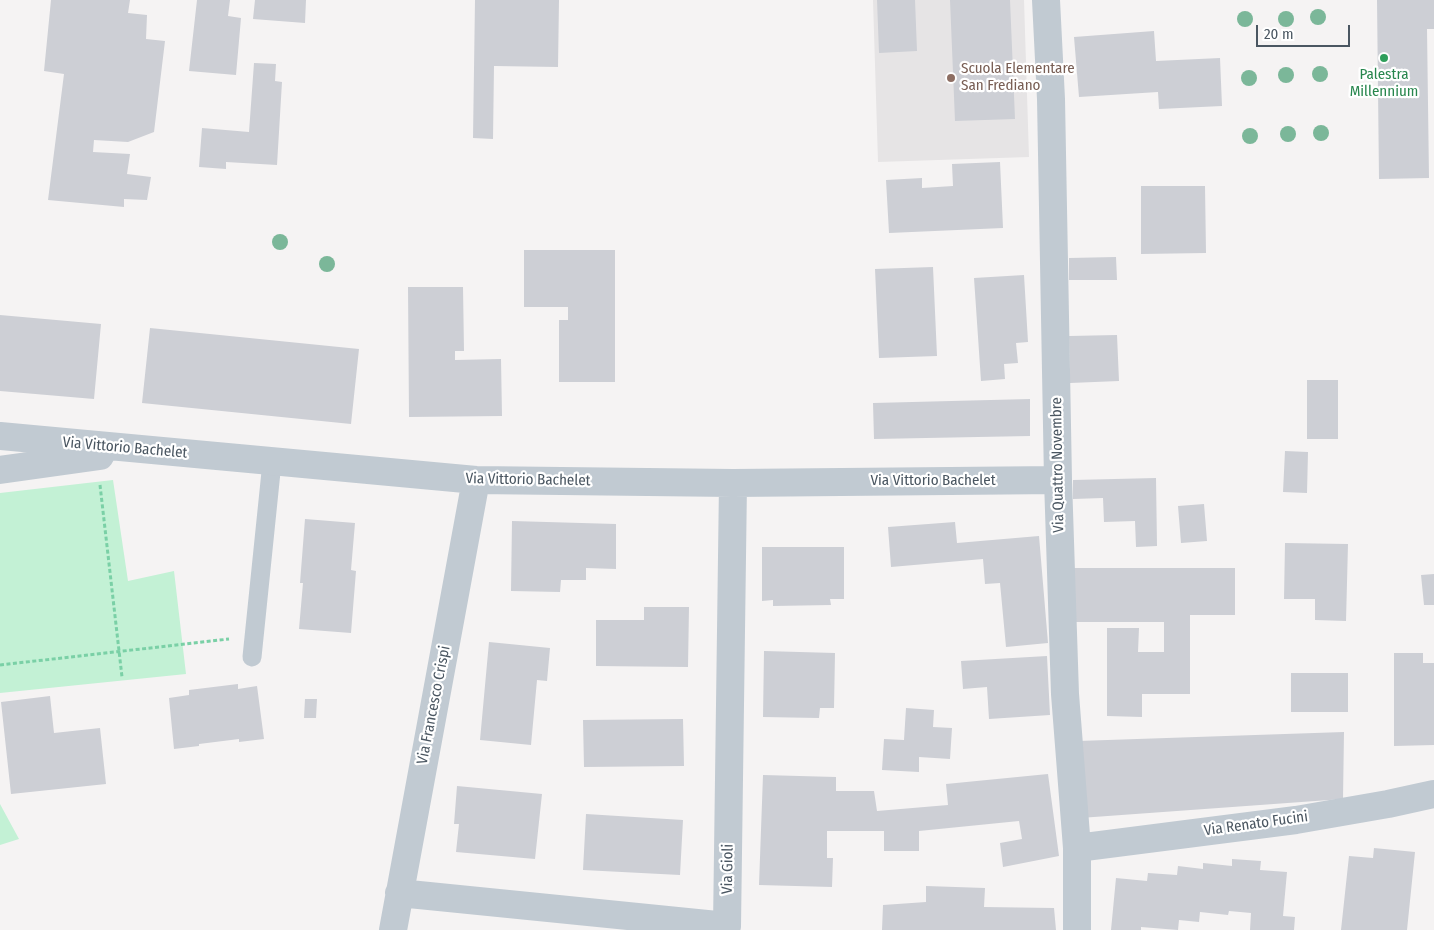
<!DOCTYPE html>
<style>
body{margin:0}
#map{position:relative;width:1434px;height:930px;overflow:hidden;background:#f5f3f3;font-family:"Fira Sans Condensed",sans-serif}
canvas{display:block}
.scale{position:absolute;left:1256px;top:25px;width:94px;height:22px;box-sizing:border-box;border:2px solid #4a5661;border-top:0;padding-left:6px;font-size:15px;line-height:18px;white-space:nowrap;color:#4a5661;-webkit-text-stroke:4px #fff;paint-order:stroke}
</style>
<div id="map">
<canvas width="1434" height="930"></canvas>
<div class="scale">20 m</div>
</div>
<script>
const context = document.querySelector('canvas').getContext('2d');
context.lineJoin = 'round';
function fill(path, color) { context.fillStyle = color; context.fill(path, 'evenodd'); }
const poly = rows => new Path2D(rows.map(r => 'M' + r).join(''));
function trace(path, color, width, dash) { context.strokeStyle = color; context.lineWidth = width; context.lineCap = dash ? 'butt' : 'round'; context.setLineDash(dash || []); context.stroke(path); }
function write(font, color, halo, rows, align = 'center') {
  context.font = font + ' "Fira Sans Condensed",sans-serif'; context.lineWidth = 4.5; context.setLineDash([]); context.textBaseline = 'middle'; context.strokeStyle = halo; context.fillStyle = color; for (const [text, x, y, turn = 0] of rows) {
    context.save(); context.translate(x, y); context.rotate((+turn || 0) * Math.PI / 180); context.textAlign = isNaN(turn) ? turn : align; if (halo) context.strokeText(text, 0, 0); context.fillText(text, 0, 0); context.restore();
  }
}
const education = poly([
 [873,0,1024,0,1029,157,878,162]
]);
const green = poly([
 [113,480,128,581,174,571,186,674,0,693,0,493],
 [0,804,19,839,0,845]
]);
const building = poly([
 [51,0,130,0,128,13,147,15,146,39,165,41,154,132,128,142,94,140,93,152,130,154,127,174,151,177,147,200,124,199,124,207,48,200,64,74,44,71],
 [197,0,230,0,228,16,241,18,236,75,189,71],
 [255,0,306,0,305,23,253,19],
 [475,0,559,0,558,67,494,66,493,139,473,138],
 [877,0,915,0,917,51,879,53],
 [950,0,1010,0,1015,119,955,121],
 [1377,0,1434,0,1434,29,1427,29,1429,178,1379,179],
 [1154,31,1156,61,1220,58,1222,106,1159,109,1158,92,1079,97,1074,37],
 [254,63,276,64,275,81,282,82,277,165,226,162,226,169,199,167,202,128,249,132],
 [1000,162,1003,228,889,233,886,180,922,178,922,188,953,186,952,164],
 [1141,186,1205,186,1206,253,1141,254],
 [524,250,615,250,615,382,559,382,559,320,568,320,568,307,524,307],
 [1116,257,1117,280,1069,280,1069,258],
 [933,267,937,356,879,358,875,269],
 [1024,275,1028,342,1016,343,1018,363,1004,364,1005,379,981,381,974,278],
 [408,287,463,287,464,351,455,351,455,360,501,359,502,416,409,417],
 [0,315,101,324,94,399,0,391],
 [150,328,359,349,351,424,142,403],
 [1117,335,1119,381,1070,383,1069,336],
 [1307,380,1338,380,1338,439,1307,439],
 [1030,399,1030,436,874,439,873,403],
 [1285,451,1308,452,1307,493,1283,492],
 [1156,478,1157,546,1136,547,1135,521,1104,522,1103,498,1073,499,1073,480],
 [1204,504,1207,541,1181,543,1178,506],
 [305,519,355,523,351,570,356,571,351,633,299,629,303,583,300,583],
 [512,521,616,524,616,569,586,568,586,580,561,580,560,592,511,591],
 [955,522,957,543,1039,536,1048,643,1006,647,1000,583,985,584,983,559,891,567,888,527],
 [1285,543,1348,544,1346,621,1315,620,1315,599,1284,599],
 [762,547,844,547,844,599,830,599,831,605,773,606,773,600,762,601],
 [1073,568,1235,568,1235,615,1190,615,1190,694,1142,694,1142,717,1107,716,1107,628,1139,628,1138,652,1164,652,1164,622,1073,622],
 [1434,574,1434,605,1424,605,1421,575],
 [644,607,689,607,688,667,596,666,596,620,644,620],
 [489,642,550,648,547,681,537,680,531,745,480,740],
 [764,651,835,653,834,708,820,708,819,718,763,717],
 [1394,653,1423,653,1423,663,1434,663,1434,745,1394,746],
 [1047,656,1050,715,989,719,987,687,963,689,961,661],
 [1291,673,1348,673,1348,712,1291,712],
 [238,684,238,689,257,686,264,739,239,742,239,739,199,744,199,746,174,749,169,698,189,695,189,690],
 [50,696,54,733,100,728,106,784,11,794,1,702],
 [305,699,317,699,316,718,304,718],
 [906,708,934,710,933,727,952,728,950,759,919,757,919,772,882,770,884,739,904,740],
 [683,719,684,766,584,767,583,720],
 [1344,732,1343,799,1080,818,1078,741],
 [1048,774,1059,856,1003,867,1000,843,1022,839,1019,821,919,831,919,851,884,851,884,831,827,831,827,858,833,858,832,887,759,885,763,775,836,777,836,791,874,791,877,811,948,805,946,784],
 [457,786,542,794,535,859,456,852,459,824,454,824],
 [586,814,683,820,680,875,583,870],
 [1374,848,1415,852,1407,930,1341,930,1349,856,1373,858],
 [1232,859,1261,861,1260,870,1287,872,1283,916,1295,917,1294,930,1250,930,1251,913,1229,911,1228,915,1200,912,1199,922,1179,920,1178,930,1141,927,1141,930,1111,930,1116,878,1147,881,1148,873,1177,875,1178,866,1203,869,1203,863,1232,866],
 [926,886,985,888,984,907,1054,908,1056,930,882,930,883,905,926,902]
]);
const path = poly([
 [100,485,122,677],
 [0,665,229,639]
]);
const lane = poly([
 [252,657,272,462]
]);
const street = poly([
 [1046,0,1051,99,1058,480,1065,694,1077,848,1077,930],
 [0,436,476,480,733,483,1058,480],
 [0,470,100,456],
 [1077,848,1296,820,1388,804,1434,794],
 [399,893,727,926,733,483],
 [393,930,476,480]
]);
const trees = [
 [1318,17],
 [1245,19],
 [1286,19],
 [1320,74],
 [1286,75],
 [1249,78],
 [1321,133],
 [1288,134],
 [1250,136],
 [280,242],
 [327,264]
];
const markers = [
 [1384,58,5,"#2e9e5b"],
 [951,78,5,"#8d6e63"]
];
const educationNames = [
 ["Scuola Elementare",961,69],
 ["San Frediano",961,86]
];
const leisureNames = [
 ["Palestra",1384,75],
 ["Millennium",1384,92]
];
const streetNames = [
 ["Via Vittorio Bachelet",125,448,5],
 ["Via Quattro Novembre",1058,465,-91],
 ["Via Vittorio Bachelet",528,480,1],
 ["Via Vittorio Bachelet",933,481],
 ["Via Francesco Crispi",434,705,-79],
 ["Via Renato Fucini",1256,824,-8],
 ["Via Gioli",728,869,-89]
];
fill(education, '#e6e4e5');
fill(green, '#c3f1d5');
fill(building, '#cdcfd5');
trace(path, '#7ad0a6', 3, [4, 2.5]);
trace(lane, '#c1cad2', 19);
trace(street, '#c1cad2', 28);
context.fillStyle = '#7bb799';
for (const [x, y] of trees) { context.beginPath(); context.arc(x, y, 8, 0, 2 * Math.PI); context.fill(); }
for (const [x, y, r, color] of markers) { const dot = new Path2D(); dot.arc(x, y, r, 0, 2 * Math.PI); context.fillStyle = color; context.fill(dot); trace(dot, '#fff', 2); }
write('15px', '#785e54', '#fff', educationNames, 'left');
write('15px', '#27864d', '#fff', leisureNames);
write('15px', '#4a5661', '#fff', streetNames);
</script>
